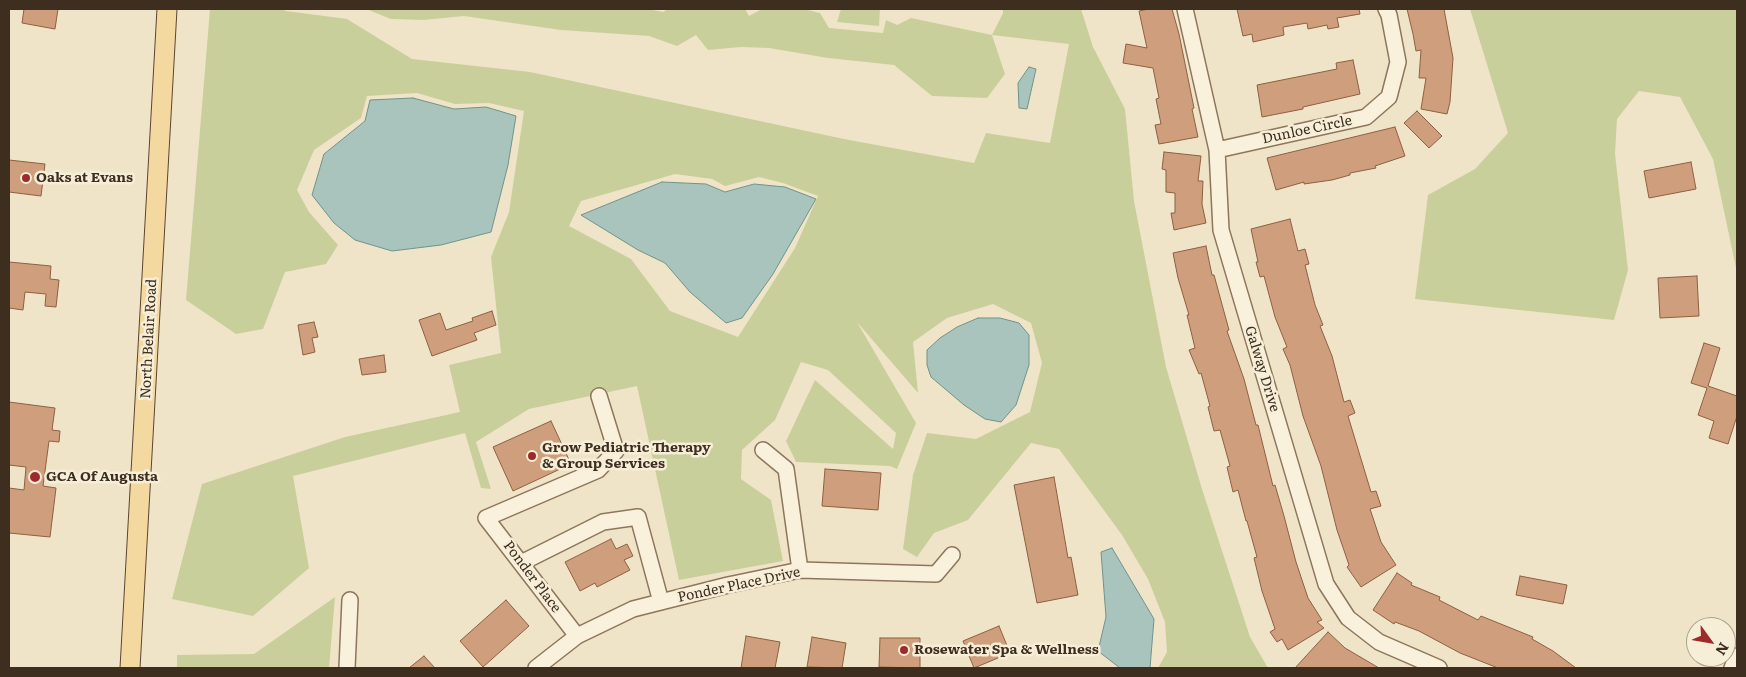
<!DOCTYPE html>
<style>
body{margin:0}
#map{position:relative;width:1746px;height:677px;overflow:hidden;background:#f0e4c8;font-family:Literata,serif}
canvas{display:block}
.frame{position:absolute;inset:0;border:10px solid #3d2e20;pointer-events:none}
.north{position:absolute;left:1686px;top:617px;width:50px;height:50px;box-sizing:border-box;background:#f7eed8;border:1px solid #ada18e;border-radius:50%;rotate:122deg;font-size:14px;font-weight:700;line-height:20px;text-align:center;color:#3d2e20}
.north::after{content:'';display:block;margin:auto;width:18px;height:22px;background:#9e2a2b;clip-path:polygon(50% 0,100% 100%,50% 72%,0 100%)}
</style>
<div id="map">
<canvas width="1746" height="677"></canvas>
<div class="frame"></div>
<div class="north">N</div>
</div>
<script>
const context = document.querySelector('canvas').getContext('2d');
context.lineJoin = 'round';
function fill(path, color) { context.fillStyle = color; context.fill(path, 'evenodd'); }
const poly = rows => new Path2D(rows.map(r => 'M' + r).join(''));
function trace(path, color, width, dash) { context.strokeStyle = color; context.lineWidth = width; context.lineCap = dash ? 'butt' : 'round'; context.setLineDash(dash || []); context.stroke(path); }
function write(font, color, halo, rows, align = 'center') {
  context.font = font + ' Literata,serif'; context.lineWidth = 5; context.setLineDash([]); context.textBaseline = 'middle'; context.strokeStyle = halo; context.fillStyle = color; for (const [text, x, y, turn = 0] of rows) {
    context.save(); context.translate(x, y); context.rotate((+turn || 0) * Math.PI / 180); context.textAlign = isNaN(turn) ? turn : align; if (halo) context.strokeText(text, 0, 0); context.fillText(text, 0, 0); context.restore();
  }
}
const green = poly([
 [210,9,281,9,286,11,347,19,412,59,530,72,844,139,974,163,986,133,1050,143,1069,44,992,35,1005,74,987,98,932,96,894,65,828,58,769,48,741,47,708,50,696,35,677,46,649,36,561,30,464,16,423,20,391,19,366,9,648,9,663,12,668,9,745,9,749,16,762,9,804,9,820,13,829,28,883,33,886,20,897,25,911,18,992,35,1003,13,1003,9,1081,9,1093,47,1125,109,1134,201,1166,367,1202,489,1250,637,1268,668,1158,668,1167,652,1165,622,1148,579,1122,535,1059,449,1031,443,968,520,934,533,917,557,903,549,913,475,927,433,976,439,1030,412,1042,363,1031,323,993,304,947,318,913,342,918,393,857,322,916,423,897,469,890,466,796,462,786,441,815,380,893,449,896,433,828,370,801,362,775,420,742,450,741,479,771,500,783,561,679,580,637,386,529,409,476,442,491,489,481,488,465,433,293,476,309,568,253,616,172,599,202,484,345,437,460,412,449,365,501,353,491,257,509,212,524,111,489,103,455,104,417,93,367,96,361,118,314,150,297,190,309,212,338,245,326,264,285,272,263,329,236,334,186,300],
 [675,174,712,179,725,186,759,177,783,183,818,196,795,248,738,337,670,311,631,259,569,226,581,201],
 [841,9,880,9,879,26,837,22],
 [1470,9,1737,9,1737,273,1713,159,1680,97,1639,91,1617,119,1615,154,1628,270,1614,320,1415,299,1428,195,1475,169,1508,133],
 [335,597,329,668,177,668,177,655,254,654]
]);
const water = poly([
 [1029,67,1036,69,1027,109,1019,108,1018,83,1029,67],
 [413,98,454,109,486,107,516,116,508,165,491,232,441,245,392,251,355,240,334,223,312,195,324,154,365,121,370,100,413,98],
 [662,182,706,184,725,192,754,184,785,187,816,199,773,274,742,318,726,323,690,292,665,263,638,250,581,215,662,182],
 [978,318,1000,318,1019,323,1029,335,1029,365,1016,405,1001,422,985,419,964,405,931,377,927,365,927,350,940,338,957,327,978,318],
 [1112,548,1154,619,1150,668,1120,668,1098,651,1106,617,1101,552,1112,548]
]);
const building = poly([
 [24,9,58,9,55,29,22,23,24,9],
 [1149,9,1172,9,1179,34,1194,108,1192,109,1198,137,1159,144,1155,125,1161,124,1156,99,1159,98,1153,68,1123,63,1126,44,1147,48,1139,11,1149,9],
 [1237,9,1359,9,1360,14,1337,18,1339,27,1328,29,1327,25,1308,29,1307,23,1283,27,1284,35,1253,42,1252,34,1243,36,1237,9],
 [1407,9,1444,9,1453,58,1450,102,1447,114,1421,109,1426,78,1419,78,1421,50,1416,51,1413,34,1407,9],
 [1353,60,1360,94,1303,107,1303,109,1262,117,1257,85,1337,69,1336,63,1353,60],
 [1417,111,1442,136,1429,148,1404,123,1417,111],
 [1395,127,1405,156,1375,166,1376,168,1350,173,1350,175,1332,180,1304,184,1304,182,1276,190,1267,158,1395,127],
 [1164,152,1201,156,1198,181,1203,181,1202,204,1206,223,1174,230,1171,213,1175,213,1175,193,1166,192,1166,170,1162,169,1164,152],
 [9,160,45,164,41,196,9,192,9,160],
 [1691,162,1696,189,1649,198,1644,171,1691,162],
 [1290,219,1298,251,1305,249,1309,264,1305,265,1315,305,1323,325,1320,326,1332,356,1344,402,1350,400,1355,413,1348,416,1371,492,1376,491,1381,506,1370,509,1381,542,1396,565,1361,587,1347,567,1349,565,1337,530,1321,466,1303,416,1290,365,1283,349,1287,347,1275,317,1264,276,1260,277,1256,262,1258,262,1251,229,1290,219],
 [1206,246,1212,275,1214,275,1229,330,1227,331,1244,379,1256,425,1258,425,1273,486,1275,485,1284,516,1296,562,1308,598,1322,620,1317,622,1324,628,1288,650,1282,639,1277,642,1270,632,1275,629,1262,591,1254,558,1257,557,1247,521,1246,521,1238,490,1233,492,1227,467,1230,466,1220,430,1214,431,1208,407,1210,406,1201,373,1199,374,1189,350,1195,348,1187,315,1189,315,1178,278,1173,253,1206,246],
 [9,262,51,266,50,279,59,280,56,307,45,306,46,294,25,292,23,310,9,308,9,262],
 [1697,276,1699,316,1660,318,1658,278,1697,276],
 [492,311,496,325,474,333,477,340,432,356,419,320,440,313,446,330,473,321,472,318,492,311],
 [314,322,318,337,312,338,315,352,303,355,298,325,314,322],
 [1704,343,1720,348,1708,386,1737,396,1737,416,1728,444,1709,438,1714,421,1698,415,1707,388,1691,383,1704,343],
 [384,355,386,372,362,375,359,359,384,355],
 [9,402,55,408,52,430,60,431,59,442,49,441,43,486,56,488,50,537,9,533,9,488,24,490,26,467,9,465,9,402],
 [551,421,571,464,513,491,493,447,551,421],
 [825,469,881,473,878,510,822,506,825,469],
 [1054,477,1068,558,1071,557,1078,595,1037,603,1014,485,1054,477],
 [611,539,616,549,627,544,633,556,624,560,630,570,597,587,595,583,580,591,565,562,611,539],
 [1397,573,1412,583,1411,585,1440,597,1439,600,1478,620,1481,616,1533,637,1532,639,1553,651,1576,668,1498,668,1460,653,1419,631,1395,622,1394,624,1373,610,1397,573],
 [1520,576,1567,585,1563,604,1516,595,1520,576],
 [506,600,529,626,483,667,460,641,506,600],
 [999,626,1010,653,974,668,963,641,999,626],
 [1328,632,1345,648,1379,668,1295,668,1328,632],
 [746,636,780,642,775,668,741,668,746,636],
 [812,637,846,643,842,668,807,667,812,637],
 [880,638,920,638,920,668,879,667,880,638],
 [424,656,435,668,409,668,424,656]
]);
const minor = poly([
 [1185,9,1217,150,1221,230,1326,584,1348,618,1379,642,1439,668],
 [1217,150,1366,117,1389,97,1398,62,1389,15,1386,9],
 [763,450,786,469,800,570],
 [521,563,603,522,638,517,661,602],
 [577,636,486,518,598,470,616,451,599,396],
 [347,668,350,600],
 [536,668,577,636,633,609,728,585,800,570,936,574,952,555],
 [1732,668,1737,656]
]);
const major = poly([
 [130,668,167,9]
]);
const markers = [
 [26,178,5,"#9e2a2b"],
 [532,456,5,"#9e2a2b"],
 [35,477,6,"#9e2a2b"],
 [904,650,5,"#9e2a2b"]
];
const streetNames = [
 ["Dunloe Circle",1307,130,-12],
 ["North Belair Road",149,339,-87],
 ["Galway Drive",1262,369,73],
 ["Ponder Place",532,577,53],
 ["Ponder Place Drive",739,585,-12]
];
const poiNames = [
 ["Oaks at Evans",36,178],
 ["Grow Pediatric Therapy",542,448],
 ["& Group Services",542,464],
 ["GCA Of Augusta",46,477],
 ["Rosewater Spa & Wellness",914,650]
];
fill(green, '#c9cf9b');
fill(water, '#a9c4bc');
trace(water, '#6f938a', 1);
fill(building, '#cf9f7d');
trace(building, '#8d5f41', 1);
trace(minor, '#8d765c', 18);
trace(major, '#5b4430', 21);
trace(minor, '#faf1dc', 15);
trace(major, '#f3d9a0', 19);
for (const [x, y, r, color] of markers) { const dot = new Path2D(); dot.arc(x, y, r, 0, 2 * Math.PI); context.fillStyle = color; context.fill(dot); trace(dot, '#f7eed8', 2); }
write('14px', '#3d2e20', '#f7eed8', streetNames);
write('bold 14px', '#3d2e20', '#f7eed8', poiNames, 'left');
</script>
